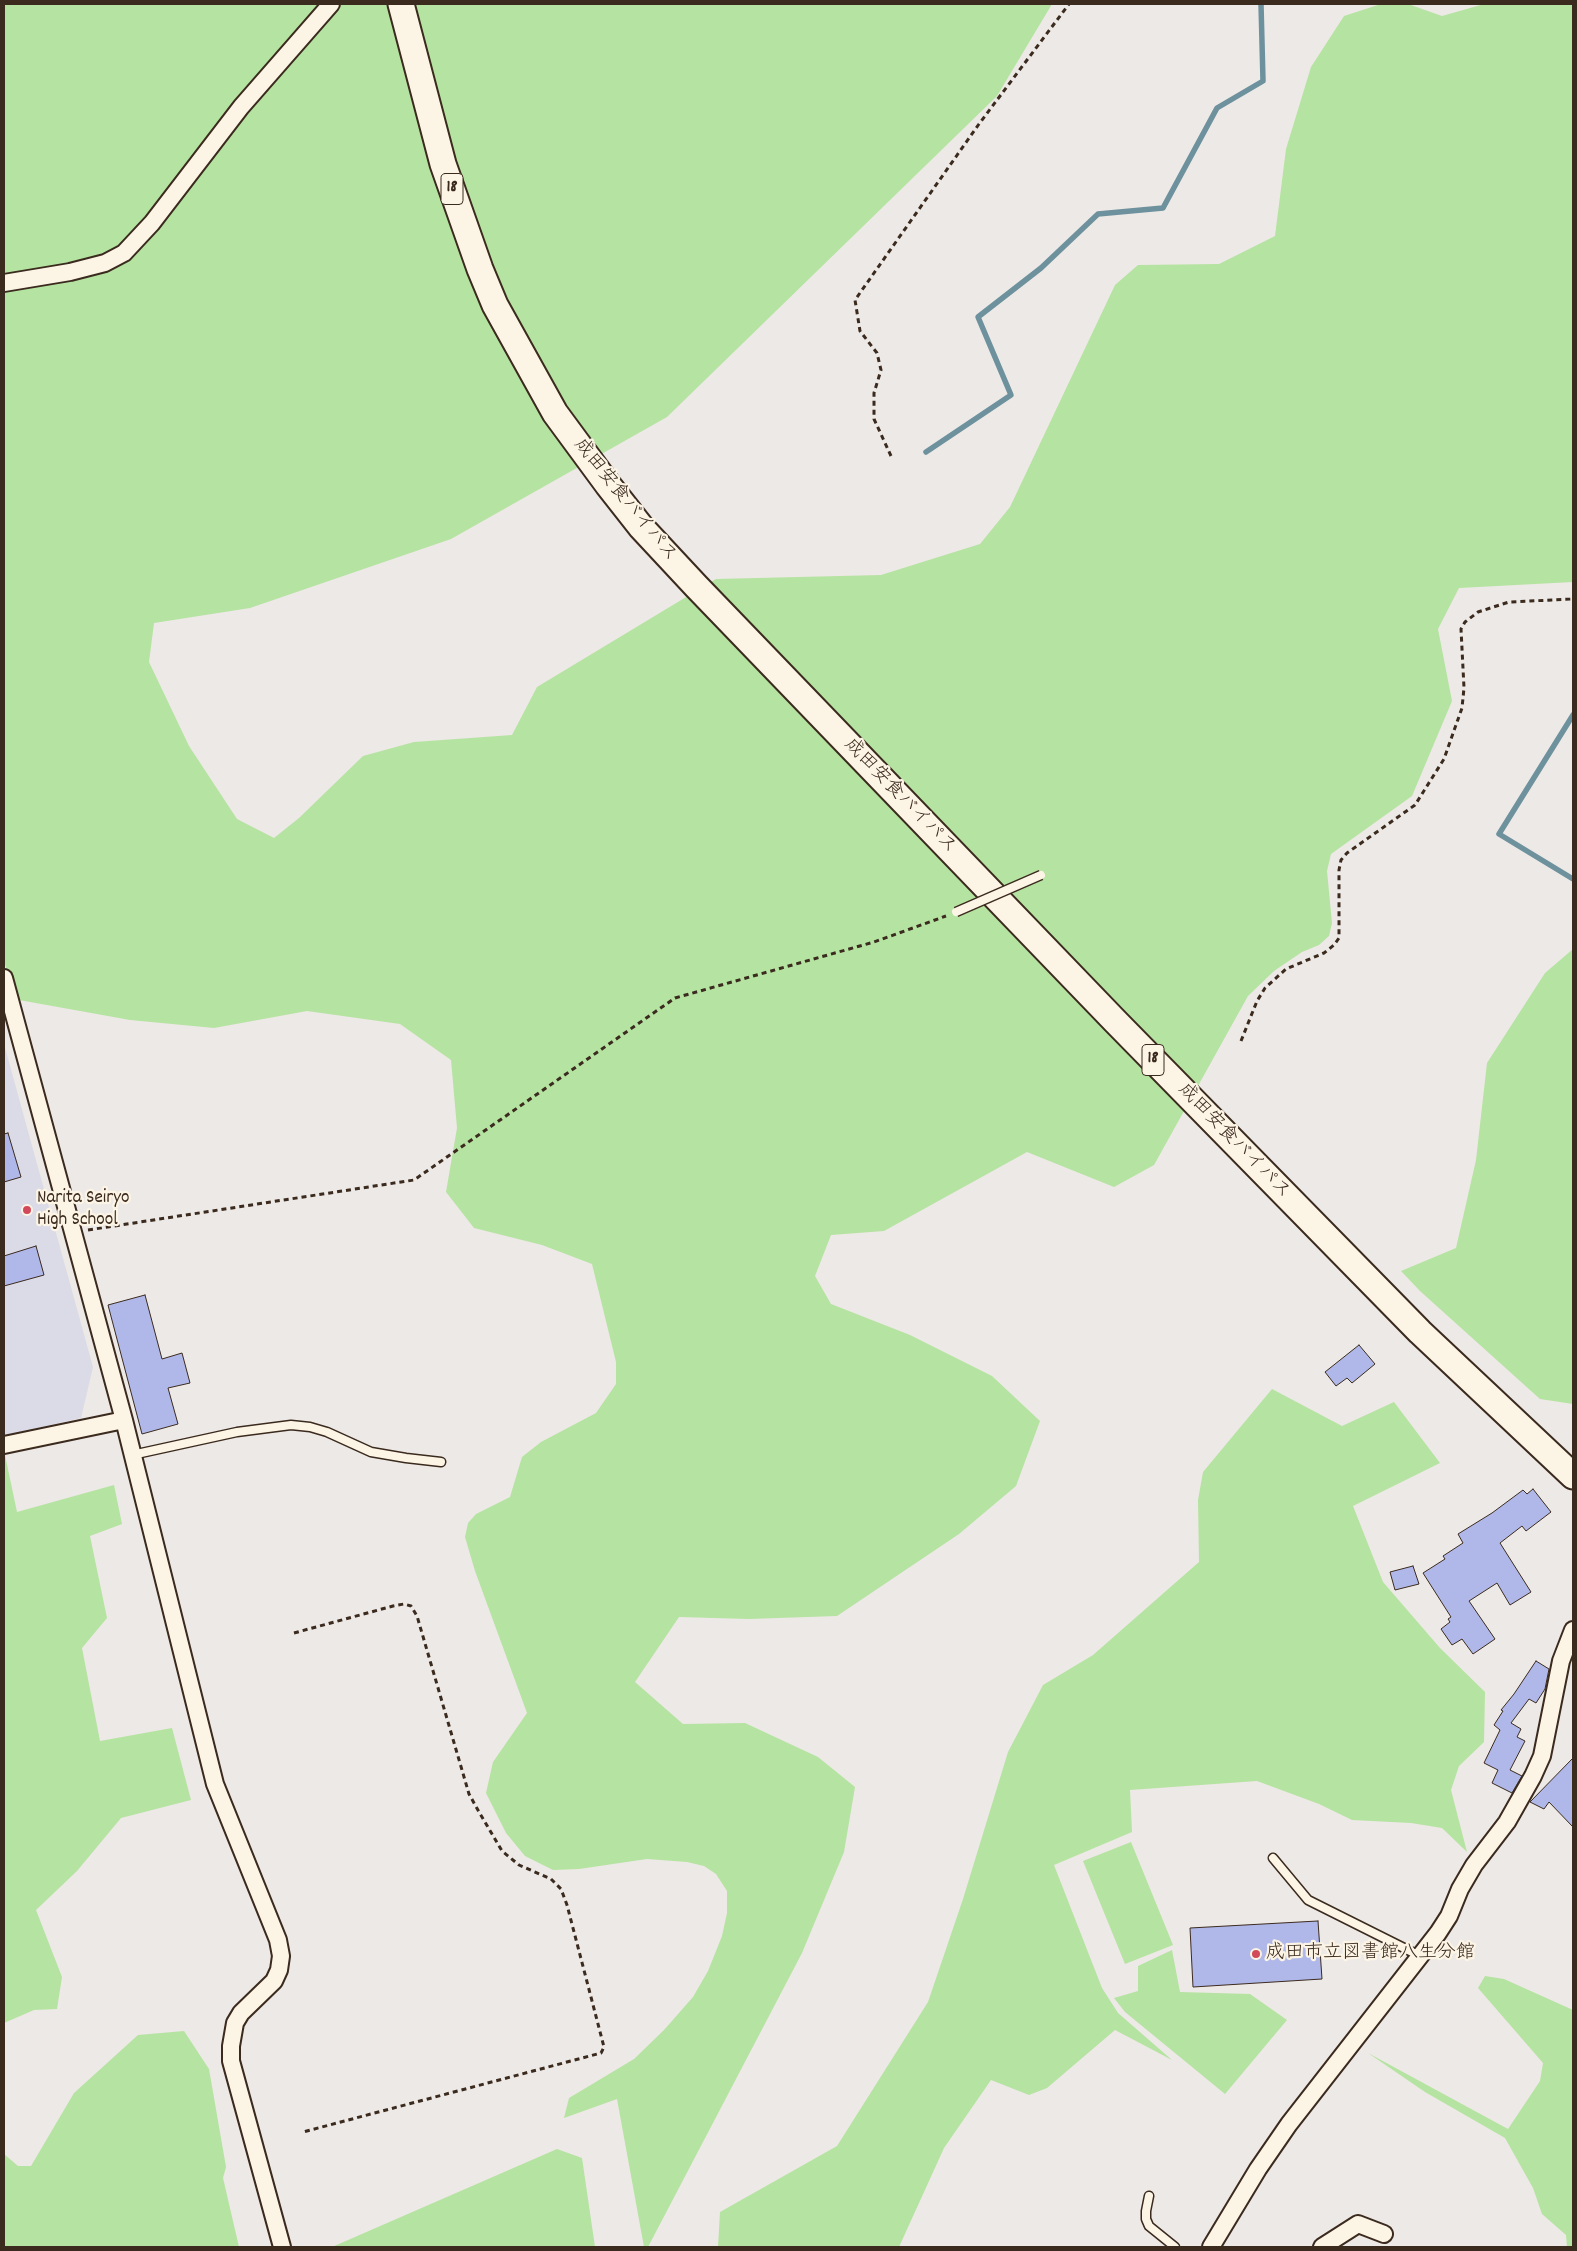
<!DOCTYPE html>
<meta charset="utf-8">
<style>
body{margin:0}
#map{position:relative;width:1577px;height:2251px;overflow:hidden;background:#ede9e6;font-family:Dekko,sans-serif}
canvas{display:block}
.frame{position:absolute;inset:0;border:5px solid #3b2a1e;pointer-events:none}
</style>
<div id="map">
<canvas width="1577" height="2251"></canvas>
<div class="frame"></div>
</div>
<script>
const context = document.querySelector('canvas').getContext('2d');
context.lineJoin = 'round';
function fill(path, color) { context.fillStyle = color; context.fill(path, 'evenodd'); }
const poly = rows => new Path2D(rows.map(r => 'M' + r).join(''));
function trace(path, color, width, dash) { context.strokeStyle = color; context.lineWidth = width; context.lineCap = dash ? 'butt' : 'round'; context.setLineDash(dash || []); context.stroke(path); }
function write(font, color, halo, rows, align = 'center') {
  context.font = font + ' Dekko,"Klee One",sans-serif'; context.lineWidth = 4.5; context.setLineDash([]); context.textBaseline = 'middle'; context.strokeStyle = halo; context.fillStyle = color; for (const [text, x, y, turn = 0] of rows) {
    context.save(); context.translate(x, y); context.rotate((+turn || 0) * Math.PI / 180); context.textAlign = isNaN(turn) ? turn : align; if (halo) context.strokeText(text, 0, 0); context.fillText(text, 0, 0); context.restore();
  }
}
const built = poly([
 [4,1044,93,1367,81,1418,4,1436]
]);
const green = poly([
 [4,4,1052,4,997,96,667,417,451,539,250,608,154,623,149,662,189,746,237,819,274,838,299,818,363,756,414,742,512,735,537,687,716,579,881,575,980,544,1010,507,1115,285,1138,265,1219,264,1275,236,1286,149,1311,67,1344,16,1381,4,1408,4,1442,16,1484,4,1573,4,1573,582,1459,588,1438,629,1452,701,1412,796,1331,854,1327,871,1332,923,1329,936,1319,945,1302,952,1274,971,1248,996,1154,1165,1114,1187,1027,1152,884,1231,831,1235,815,1276,831,1304,910,1335,992,1376,1040,1421,1016,1486,959,1534,837,1616,749,1619,679,1617,635,1682,683,1724,745,1723,818,1757,855,1787,844,1852,802,1953,648,2247,644,2247,617,2099,564,2118,569,2098,634,2059,664,2030,693,1997,708,1971,722,1936,727,1913,727,1891,716,1874,704,1866,687,1862,647,1859,579,1869,553,1870,525,1856,506,1833,486,1793,493,1762,527,1713,475,1571,465,1537,468,1523,476,1514,510,1497,522,1457,541,1442,596,1413,616,1384,616,1362,592,1264,542,1245,474,1228,446,1192,457,1128,451,1060,400,1024,307,1011,214,1028,130,1020,19,1000,4,962],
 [1573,949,1573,1404,1540,1399,1420,1291,1401,1271,1456,1248,1476,1160,1487,1063,1545,973],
 [1272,1389,1342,1426,1394,1402,1440,1463,1353,1506,1383,1582,1440,1648,1485,1692,1484,1742,1459,1766,1451,1790,1467,1852,1442,1828,1411,1823,1352,1820,1319,1804,1257,1781,1130,1790,1132,1832,1054,1865,1102,1988,1118,2013,1172,2060,1115,2030,1047,2088,1029,2095,991,2080,944,2148,899,2247,718,2247,720,2212,837,2146,928,2002,963,1899,1008,1752,1043,1685,1093,1655,1199,1562,1198,1500,1203,1472],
 [4,1455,5,1455,17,1512,114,1485,122,1524,90,1536,107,1618,82,1648,100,1741,172,1728,191,1800,121,1818,77,1871,36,1910,62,1977,57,2009,34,2010,4,2023],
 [1131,1842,1173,1945,1125,1964,1083,1861],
 [1172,1950,1180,1992,1250,1994,1287,2020,1225,2094,1125,2012,1114,1998,1138,1991,1138,1966],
 [1485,1976,1504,1979,1573,2010,1573,2247,1567,2247,1566,2235,1542,2214,1533,2188,1505,2138,1425,2092,1368,2053,1508,2129,1540,2081,1543,2063,1478,1988],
 [184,2031,209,2069,226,2167,223,2178,239,2247,4,2247,4,2154,18,2166,31,2166,74,2093,138,2035],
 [557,2149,582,2158,595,2247,332,2247]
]);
const stream = poly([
 [926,452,1011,395,978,317,1041,268,1098,214,1163,208,1217,108,1263,81,1261,4],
 [1573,715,1499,834,1573,879]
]);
const building = poly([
 [8,1133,21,1177,4,1182,4,1134,8,1133],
 [36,1246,44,1275,4,1286,4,1256,36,1246],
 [145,1295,162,1359,182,1353,190,1383,168,1388,178,1424,142,1434,108,1305,145,1295],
 [1359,1345,1375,1364,1352,1383,1347,1378,1336,1386,1325,1372,1359,1345],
 [1533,1489,1551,1512,1526,1531,1522,1526,1500,1543,1531,1592,1510,1605,1497,1583,1469,1601,1495,1639,1473,1654,1462,1639,1452,1645,1441,1629,1450,1622,1448,1619,1451,1617,1423,1573,1445,1559,1443,1556,1463,1543,1458,1534,1492,1513,1523,1490,1527,1494,1533,1489],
 [1413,1566,1419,1584,1395,1590,1390,1572,1413,1566],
 [1536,1661,1549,1669,1545,1689,1536,1703,1529,1699,1511,1723,1521,1729,1517,1737,1525,1741,1510,1770,1522,1776,1512,1793,1492,1783,1498,1770,1484,1763,1500,1730,1494,1725,1503,1711,1501,1710,1514,1694,1536,1661],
 [1573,1758,1573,1827,1549,1802,1544,1809,1530,1802,1573,1758],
 [1318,1921,1322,1979,1193,1987,1190,1928,1318,1921]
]);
const path = poly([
 [891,456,874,419,874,393,881,370,877,353,860,331,855,300,979,124,1069,4],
 [1241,1041,1257,1001,1265,988,1286,969,1324,953,1334,945,1339,938,1339,870,1341,860,1347,853,1415,805,1444,759,1462,708,1464,688,1461,629,1465,622,1478,612,1509,602,1573,599],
 [88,1230,414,1180,675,998,874,942,946,916],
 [294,1633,393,1606,404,1604,411,1606,417,1616,469,1794,479,1812,502,1851,519,1865,551,1879,561,1889,567,1905,604,2047,601,2053,303,2132]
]);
const lane = poly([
 [132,1455,237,1432,291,1425,310,1427,327,1432,371,1452,406,1458,441,1462],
 [1273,1858,1308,1900,1420,1956],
 [1149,2196,1146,2211,1146,2219,1149,2226,1175,2247]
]);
const street = poly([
 [4,283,70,272,105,263,124,253,152,223,241,107,331,4],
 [4,978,124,1420,215,1784,278,1940,281,1956,279,1970,274,1981,241,2013,235,2023,231,2046,231,2061,282,2247],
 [4,1445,124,1420],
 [1211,2247,1258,2169,1289,2124,1438,1933,1449,1916,1460,1889,1474,1865,1507,1822,1533,1776,1542,1756,1561,1661,1573,1630],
 [1322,2247,1358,2224,1384,2234]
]);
const primary = poly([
 [401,4,443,164,480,269,495,305,555,413,608,485,641,527,696,586,1116,1022,1420,1332,1573,1476]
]);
const laneBridge = poly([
 [956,912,1041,875]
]);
const markers = [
 [27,1210,5,"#d1495b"],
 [1256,1954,5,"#d1495b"]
];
const shields = [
 [452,189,22],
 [1153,1060,22]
];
const shieldNames = [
 ["18",452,189],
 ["18",1153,1060]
];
const streetNames = [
 ["成田安食バイパス",624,501,51],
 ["成田安食バイパス",899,797,46],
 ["成田安食バイパス",1233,1142,46]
];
const poiNames = [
 ["Narita Seiryo",37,1199],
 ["High School",37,1221],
 ["成田市立図書館八生分館",1266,1954]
];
fill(built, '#dbdae7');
fill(green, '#b5e3a1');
trace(stream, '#6d919d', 5.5);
fill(building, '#b0b8e9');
trace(building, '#3b2a1e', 1);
trace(lane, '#3b2a1e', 11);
trace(street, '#3b2a1e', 20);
trace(primary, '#3b2a1e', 29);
trace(path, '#3b2a1e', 3, [5, 4]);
trace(lane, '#fcf5e5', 8);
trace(street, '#fcf5e5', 16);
trace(primary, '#fcf5e5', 25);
trace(laneBridge, '#3b2a1e', 11, []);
trace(laneBridge, '#fcf5e5', 8);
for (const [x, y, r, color] of markers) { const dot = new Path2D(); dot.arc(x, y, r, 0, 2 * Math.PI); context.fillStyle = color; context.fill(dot); trace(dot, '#fcf5e5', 2); }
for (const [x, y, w] of shields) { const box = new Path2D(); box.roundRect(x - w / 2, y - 15.5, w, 31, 4); context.fillStyle = '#fcf5e5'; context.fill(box); trace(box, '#3b2a1e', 1); }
write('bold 18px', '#3b2a1e', null, shieldNames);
write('19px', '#3b2a1e', '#fcf5e5', streetNames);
write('19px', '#3b2a1e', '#fcf5e5', poiNames, 'left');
</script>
